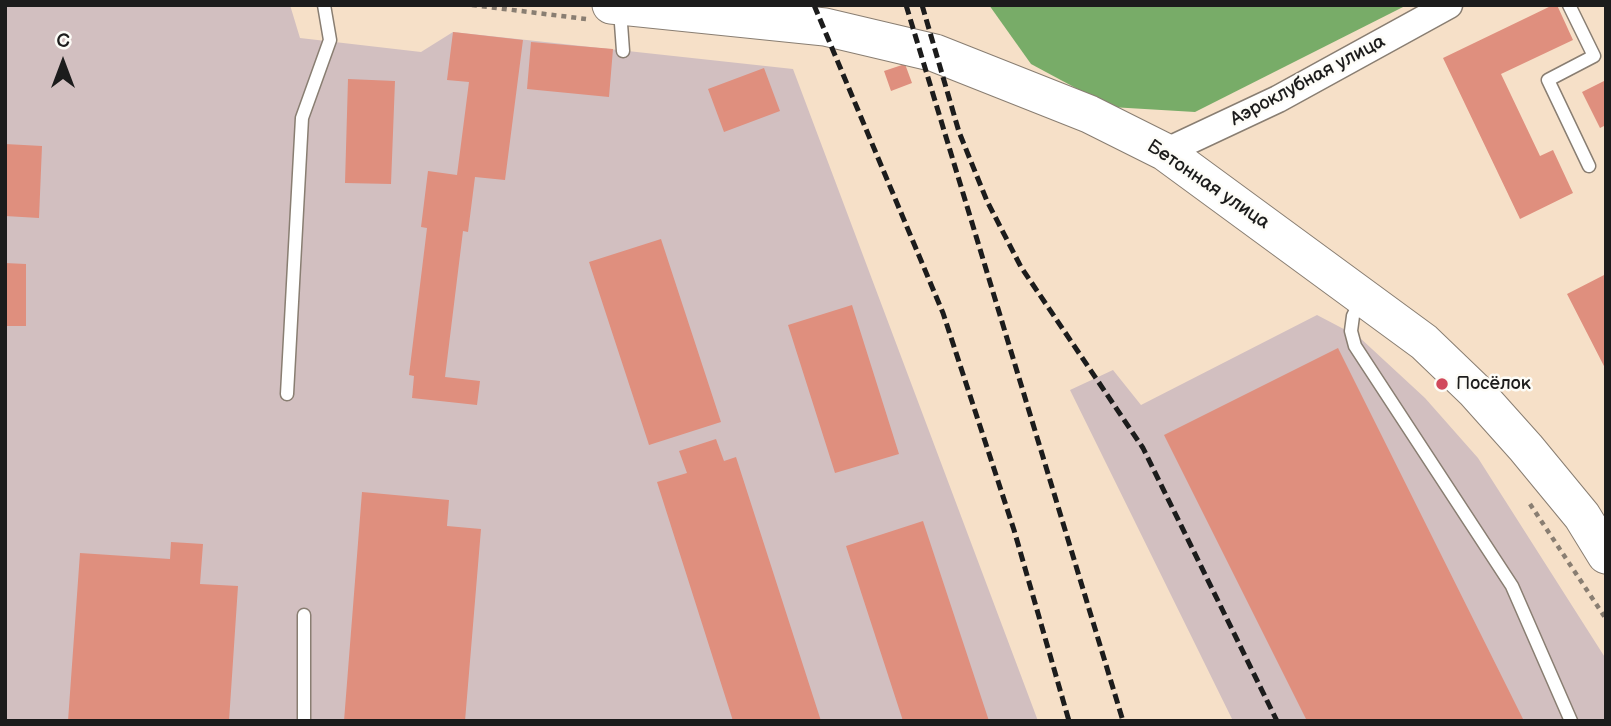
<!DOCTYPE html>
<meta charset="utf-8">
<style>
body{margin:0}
#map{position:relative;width:1611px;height:726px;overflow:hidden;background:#f6e0c8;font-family:"Balsamiq Sans",sans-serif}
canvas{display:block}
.frame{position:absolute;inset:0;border:7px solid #1c1c1c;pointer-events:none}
.north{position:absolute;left:28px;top:28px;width:70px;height:70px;-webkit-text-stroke:5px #fdfcf7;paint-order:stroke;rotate:0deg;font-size:19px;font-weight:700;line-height:28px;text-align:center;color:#1c1c1c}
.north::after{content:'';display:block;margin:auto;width:24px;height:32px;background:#1c1c1c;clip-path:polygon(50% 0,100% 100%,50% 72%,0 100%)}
</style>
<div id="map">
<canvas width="1611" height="726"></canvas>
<div class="frame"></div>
<div class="north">С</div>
</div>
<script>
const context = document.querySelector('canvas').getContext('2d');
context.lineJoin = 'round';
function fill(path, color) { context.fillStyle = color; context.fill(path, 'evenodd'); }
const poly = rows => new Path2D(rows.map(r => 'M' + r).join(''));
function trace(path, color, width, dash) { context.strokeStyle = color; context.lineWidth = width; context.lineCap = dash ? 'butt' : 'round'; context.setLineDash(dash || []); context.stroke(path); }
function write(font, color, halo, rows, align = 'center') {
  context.font = font + ' "Balsamiq Sans",sans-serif'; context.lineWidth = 5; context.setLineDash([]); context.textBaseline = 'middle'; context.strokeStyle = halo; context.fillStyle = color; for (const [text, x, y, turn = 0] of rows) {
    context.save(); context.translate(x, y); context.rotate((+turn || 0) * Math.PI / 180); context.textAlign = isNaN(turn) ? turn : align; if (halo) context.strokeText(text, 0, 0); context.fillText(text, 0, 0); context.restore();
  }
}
const industrial = poly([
 [5,5,290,5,300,38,421,52,453,32,793,69,1038,721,5,721],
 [1317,315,1359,337,1425,398,1478,458,1606,659,1606,721,1233,721,1070,390,1113,370,1141,405]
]);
const forest = poly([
 [989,5,1407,5,1195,112,1111,107,1031,64]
]);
const building = poly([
 [1553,5,1557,5,1573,40,1501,74,1540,156,1553,150,1573,193,1520,219,1443,58],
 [453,32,523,40,505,180,475,177,468,232,463,231,445,377,480,381,477,405,412,398,414,376,409,375,427,228,421,227,428,171,457,175,469,82,447,80],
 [531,42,613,49,609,97,527,89],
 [905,64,912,83,891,91,884,71],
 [764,68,780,111,724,132,708,89],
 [348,79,395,81,391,184,345,183],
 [1606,80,1606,125,1600,128,1582,92],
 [5,144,42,146,39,218,5,216],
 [661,239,721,422,649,445,589,262],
 [5,263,26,264,26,326,5,326],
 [1606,274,1606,370,1567,294],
 [852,305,899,454,835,473,788,325],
 [1338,348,1524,721,1307,721,1164,435],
 [716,439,724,461,736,457,821,721,733,721,657,482,687,473,679,451],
 [362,492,449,500,447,526,481,529,465,721,344,721],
 [923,521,989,721,903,721,846,546],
 [171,542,203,544,200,584,238,586,229,721,68,721,80,553,170,559]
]);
const path = poly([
 [472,5,586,19],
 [1530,504,1606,619]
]);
const lane = poly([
 [1569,5,1594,56,1548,80,1589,166],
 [620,10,623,51],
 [1361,299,1353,316,1351,331,1355,346,1512,586,1571,721],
 [287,394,302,118,330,40,324,5],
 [304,721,304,615]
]);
const street = poly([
 [1165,152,1278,99,1449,5]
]);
const secondary = poly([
 [611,5,825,27,935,53,1089,114,1165,152,1424,342,1475,391,1526,448,1582,516,1606,555]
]);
const rail = poly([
 [814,5,943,313,1014,530,1069,721],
 [906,5,1123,721],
 [922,5,959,132,987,201,1021,267,1143,448,1277,721]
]);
const markers = [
 [1442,384,7,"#d1495b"]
];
const streetNames = [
 ["Аэроклубная улица",1308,81,-28],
 ["Бетонная улица",1208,185,34]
];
const poiNames = [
 ["Посёлок",1456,384]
];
fill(industrial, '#d2bfc0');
fill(forest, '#78ac68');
fill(building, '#df8f7e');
trace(lane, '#897e72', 15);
trace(street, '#897e72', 29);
trace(secondary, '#897e72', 39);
trace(path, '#897e72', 4.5, [5, 5]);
trace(lane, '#fff', 12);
trace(street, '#fff', 26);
trace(secondary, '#fff', 37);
trace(rail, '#1c1c1c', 5, [10, 5]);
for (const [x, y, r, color] of markers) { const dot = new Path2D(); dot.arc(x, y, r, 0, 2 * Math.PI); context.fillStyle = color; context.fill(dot); trace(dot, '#fdfcf7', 2.5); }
write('19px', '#1c1c1c', '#fdfcf7', streetNames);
write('19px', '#1c1c1c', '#fdfcf7', poiNames, 'left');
</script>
